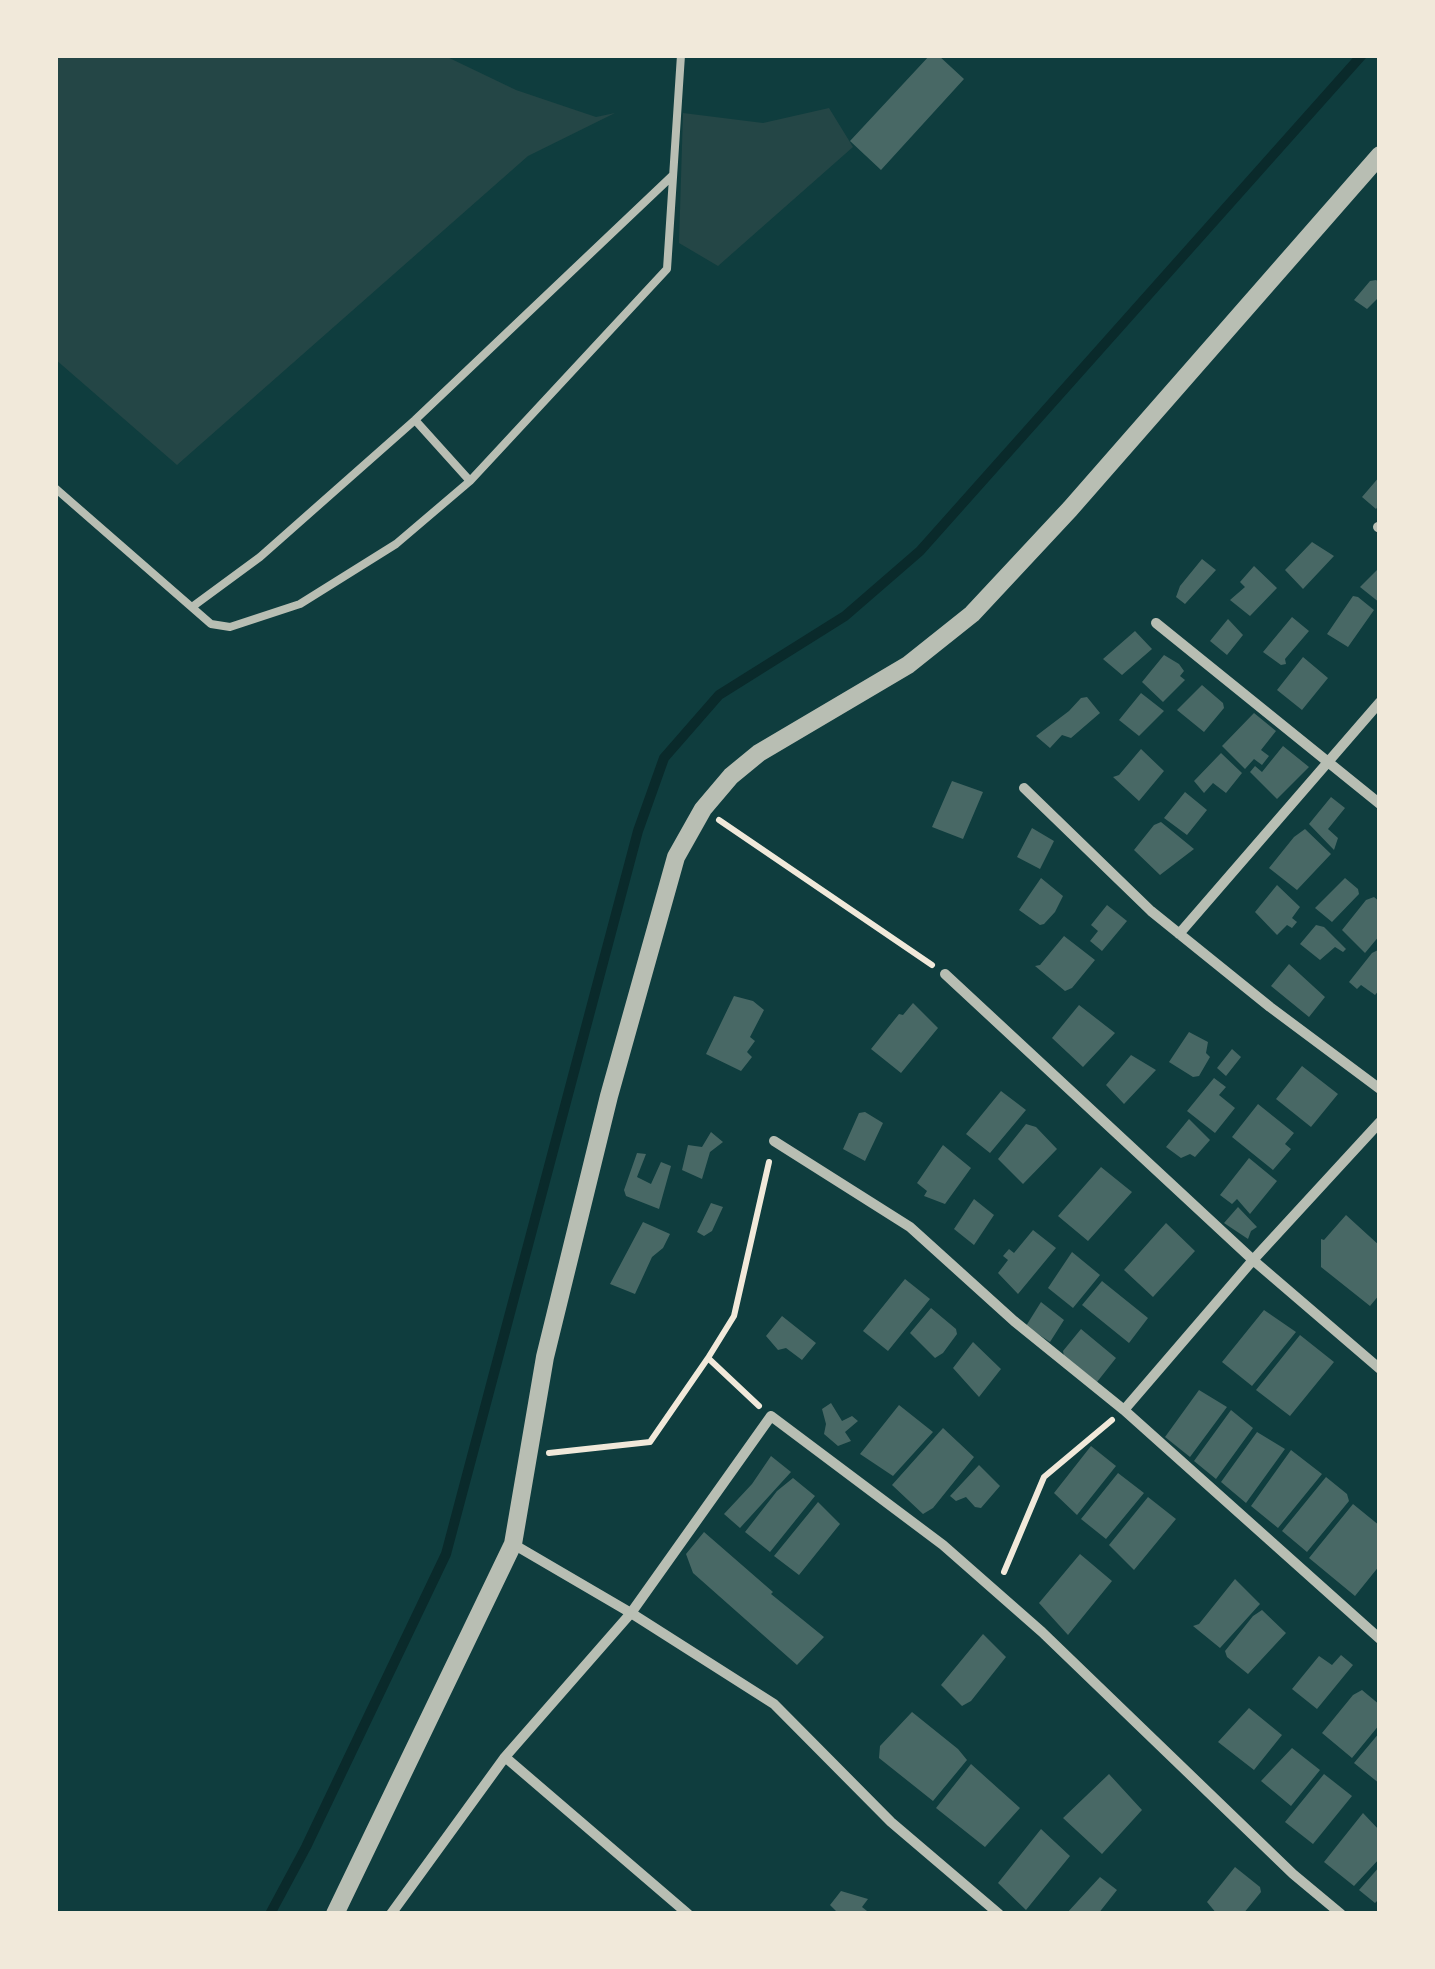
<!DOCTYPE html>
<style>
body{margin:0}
#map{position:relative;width:1435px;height:1969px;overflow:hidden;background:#0f3d3e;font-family:"Fira Sans",sans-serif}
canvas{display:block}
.frame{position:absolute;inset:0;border:58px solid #f1e9da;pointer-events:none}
</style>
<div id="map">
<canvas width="1435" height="1969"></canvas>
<div class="frame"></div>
</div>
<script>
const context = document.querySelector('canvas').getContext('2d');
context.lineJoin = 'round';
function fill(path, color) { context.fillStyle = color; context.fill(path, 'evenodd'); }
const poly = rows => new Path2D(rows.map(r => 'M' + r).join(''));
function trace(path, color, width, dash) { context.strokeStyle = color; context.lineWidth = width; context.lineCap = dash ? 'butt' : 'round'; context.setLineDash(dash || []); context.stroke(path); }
const green = poly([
 [55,55,443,55,516,90,596,117,615,113,528,156,177,465,55,359],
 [829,108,853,147,718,266,679,243,683,113,763,123]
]);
const stream = poly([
 [270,1914,306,1847,446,1554,638,831,664,758,719,695,845,616,920,551,1362,55]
]);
const building = poly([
 [930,55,938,55,964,79,881,170,850,141],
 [1376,280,1380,283,1380,296,1367,309,1354,300,1370,281],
 [1380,476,1380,504,1376,509,1362,497],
 [1312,542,1334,556,1303,589,1285,570],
 [1202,559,1216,570,1185,604,1176,597,1180,586],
 [1254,566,1277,588,1250,616,1230,600,1245,587,1240,582],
 [1380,567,1380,603,1360,587],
 [1353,596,1358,597,1374,610,1348,647,1327,634],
 [1292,617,1309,631,1285,659,1286,664,1281,665,1263,652],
 [1228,619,1243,635,1227,655,1210,641],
 [1135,631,1152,649,1122,675,1103,659],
 [1164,655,1179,664,1184,671,1180,676,1185,680,1163,702,1142,682],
 [1303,657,1328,678,1302,710,1277,690],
 [1202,685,1223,703,1224,708,1204,732,1177,710],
 [1141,693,1164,711,1139,736,1119,720],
 [1087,697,1100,713,1071,738,1062,735,1050,748,1036,736,1069,711,1081,698],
 [1254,713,1276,731,1261,750,1269,756,1262,765,1254,759,1245,769,1222,746],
 [1283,746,1309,767,1277,799,1250,772,1255,766,1262,772],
 [1141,749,1164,771,1139,801,1113,777,1119,775],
 [1221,753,1242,773,1226,793,1213,783,1204,793,1194,781],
 [952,781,983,792,963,839,932,827],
 [1185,792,1207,810,1187,835,1164,818],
 [1331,797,1345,808,1328,829,1338,838,1334,850,1309,824],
 [1161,822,1194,849,1160,875,1134,850,1154,825],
 [1032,828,1054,841,1040,869,1017,857],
 [1305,829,1331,854,1297,890,1269,868,1294,837],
 [1041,878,1063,896,1055,912,1044,924,1040,925,1019,910],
 [1345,878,1358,889,1359,894,1332,922,1315,908],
 [1277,885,1300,907,1292,918,1297,922,1292,928,1287,925,1277,935,1255,912],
 [1374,897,1380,902,1380,935,1365,953,1342,930,1366,900],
 [1107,905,1127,921,1102,951,1090,941,1098,931,1091,925],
 [1316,925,1324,927,1346,949,1343,952,1335,947,1320,960,1300,944],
 [1064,936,1095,960,1072,988,1065,991,1035,966,1040,965],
 [1380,949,1380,989,1375,995,1361,985,1357,989,1349,982,1372,953],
 [1289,964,1325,997,1309,1017,1271,986],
 [734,996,753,1001,764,1010,750,1037,755,1041,747,1052,752,1057,741,1071,706,1054],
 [913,1003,938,1028,901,1073,871,1049,899,1014,903,1015],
 [1079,1005,1115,1033,1083,1067,1052,1038],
 [1189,1032,1208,1042,1206,1053,1210,1057,1199,1076,1193,1077,1169,1062],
 [1232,1049,1241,1057,1226,1076,1217,1068],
 [1131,1055,1156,1070,1124,1104,1106,1085],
 [1302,1066,1338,1094,1311,1127,1276,1099],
 [1214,1078,1226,1087,1219,1095,1235,1108,1215,1133,1187,1111],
 [1001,1091,1026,1110,990,1153,966,1134],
 [1258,1104,1294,1133,1285,1144,1291,1149,1273,1170,1232,1137],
 [865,1112,883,1123,865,1161,843,1149,859,1113],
 [1189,1119,1210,1140,1195,1157,1190,1154,1181,1158,1166,1147],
 [1026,1124,1036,1127,1057,1149,1023,1184,998,1159],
 [711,1132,723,1142,710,1152,702,1179,682,1170,688,1145,702,1147],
 [943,1145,971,1168,945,1204,924,1196,927,1191,917,1183],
 [637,1153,646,1154,637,1177,651,1184,661,1162,671,1166,659,1209,626,1196,624,1190],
 [1249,1158,1277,1181,1250,1214,1237,1199,1232,1204,1220,1195],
 [1101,1167,1132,1192,1088,1241,1058,1216],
 [974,1199,994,1215,974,1245,954,1229],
 [711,1203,723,1207,712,1231,704,1236,697,1232],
 [1238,1207,1257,1227,1251,1231,1248,1239,1224,1223],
 [1346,1215,1380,1246,1380,1294,1370,1306,1321,1267,1321,1239,1324,1240],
 [643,1222,670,1234,663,1248,652,1257,635,1294,610,1284],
 [1166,1223,1195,1251,1153,1297,1124,1270],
 [1033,1230,1056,1248,1018,1294,998,1273,1008,1260,1003,1256,1009,1249,1014,1253],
 [1072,1252,1100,1275,1073,1308,1048,1288],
 [905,1279,930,1299,888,1351,863,1331],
 [1102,1281,1148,1318,1129,1343,1082,1305],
 [1041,1302,1064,1320,1050,1342,1026,1326],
 [931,1308,956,1329,957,1334,943,1353,935,1358,910,1333],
 [1264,1310,1296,1332,1252,1386,1222,1362],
 [782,1316,816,1343,802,1360,786,1348,778,1350,766,1336],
 [1081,1329,1116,1358,1097,1382,1064,1356,1063,1351],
 [1300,1335,1334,1362,1290,1416,1256,1390],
 [973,1342,1001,1369,979,1397,953,1368],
 [1199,1390,1227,1407,1190,1457,1165,1437],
 [831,1403,842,1421,852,1416,858,1421,845,1432,851,1441,838,1446,824,1434,826,1424,822,1409],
 [899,1405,933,1432,893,1476,860,1454],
 [1231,1410,1253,1428,1216,1479,1194,1461],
 [943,1428,974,1457,933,1508,923,1514,892,1485],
 [1257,1432,1285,1449,1246,1503,1221,1482],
 [1091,1446,1116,1466,1077,1515,1054,1493],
 [1291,1450,1322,1474,1278,1528,1251,1506],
 [771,1456,791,1472,740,1528,724,1514,752,1484],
 [979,1465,1000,1486,981,1508,975,1507,966,1497,956,1501,950,1496],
 [1118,1473,1144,1493,1106,1539,1081,1519],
 [1326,1477,1347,1494,1349,1501,1307,1552,1282,1531],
 [793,1478,815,1496,770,1552,745,1532,777,1491],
 [1148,1497,1176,1519,1134,1570,1109,1545],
 [818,1502,840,1524,799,1575,774,1556],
 [1353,1504,1380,1526,1380,1565,1355,1596,1309,1558],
 [704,1532,773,1592,771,1594,824,1637,797,1665,693,1573,686,1554],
 [1080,1554,1112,1581,1068,1635,1039,1603],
 [1235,1579,1260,1604,1220,1648,1193,1626,1199,1624],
 [1262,1610,1286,1633,1248,1674,1227,1657,1225,1651,1253,1616],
 [983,1634,1006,1657,971,1701,962,1706,941,1685],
 [1341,1655,1353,1665,1317,1709,1292,1689,1319,1656,1332,1665],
 [1362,1690,1380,1705,1380,1724,1352,1758,1322,1733,1353,1695],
 [1249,1708,1282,1735,1254,1770,1218,1742],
 [912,1712,958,1749,967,1760,933,1801,879,1758,880,1746],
 [1380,1732,1380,1784,1354,1763],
 [1292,1748,1320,1770,1291,1806,1261,1781],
 [971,1764,1020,1808,985,1847,936,1808],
 [1109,1774,1142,1810,1102,1854,1063,1818],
 [1324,1774,1352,1796,1313,1844,1285,1822],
 [1363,1813,1380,1831,1380,1858,1354,1886,1324,1862],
 [1041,1829,1070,1856,1026,1910,998,1883],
 [1380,1866,1380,1898,1375,1903,1359,1890],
 [1235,1867,1260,1887,1261,1892,1243,1914,1217,1914,1207,1902],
 [1100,1877,1117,1890,1098,1914,1066,1914],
 [841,1891,868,1899,862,1907,867,1911,864,1914,839,1914,830,1905]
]);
const path = poly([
 [719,820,932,965],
 [759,1406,708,1358,734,1316,769,1162],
 [549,1453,650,1442,708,1358],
 [1004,1572,1044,1477,1112,1420]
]);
const service = poly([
 [415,420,470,481],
 [55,488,211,624,230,627,300,604,396,544,470,481,667,269,681,55],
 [192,607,260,557,415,420,672,176]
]);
const minor = poly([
 [1378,527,1380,528],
 [1156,623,1380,804],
 [1024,788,1151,911,1270,1007,1380,1089],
 [1179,934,1380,702],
 [945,974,1253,1260,1380,1369],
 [774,1141,910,1227,1014,1321,1124,1410,1380,1639],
 [1124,1410,1253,1260,1380,1122],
 [513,1544,631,1613,774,1704,891,1822,999,1914],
 [505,1757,688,1914],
 [391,1914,505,1757,631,1613,771,1416,943,1545,1042,1632,1293,1874,1341,1914]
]);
const tertiary = poly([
 [335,1914,513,1544,545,1357,609,1096,676,857,703,809,731,776,759,753,908,665,972,614,1070,509,1380,155]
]);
fill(green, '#244646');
trace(stream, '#0a2a2b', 10);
fill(building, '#486865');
trace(path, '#f1e9da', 6);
trace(service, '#b8beb3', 8);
trace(minor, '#b8beb3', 10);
trace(tertiary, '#b8beb3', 18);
</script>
